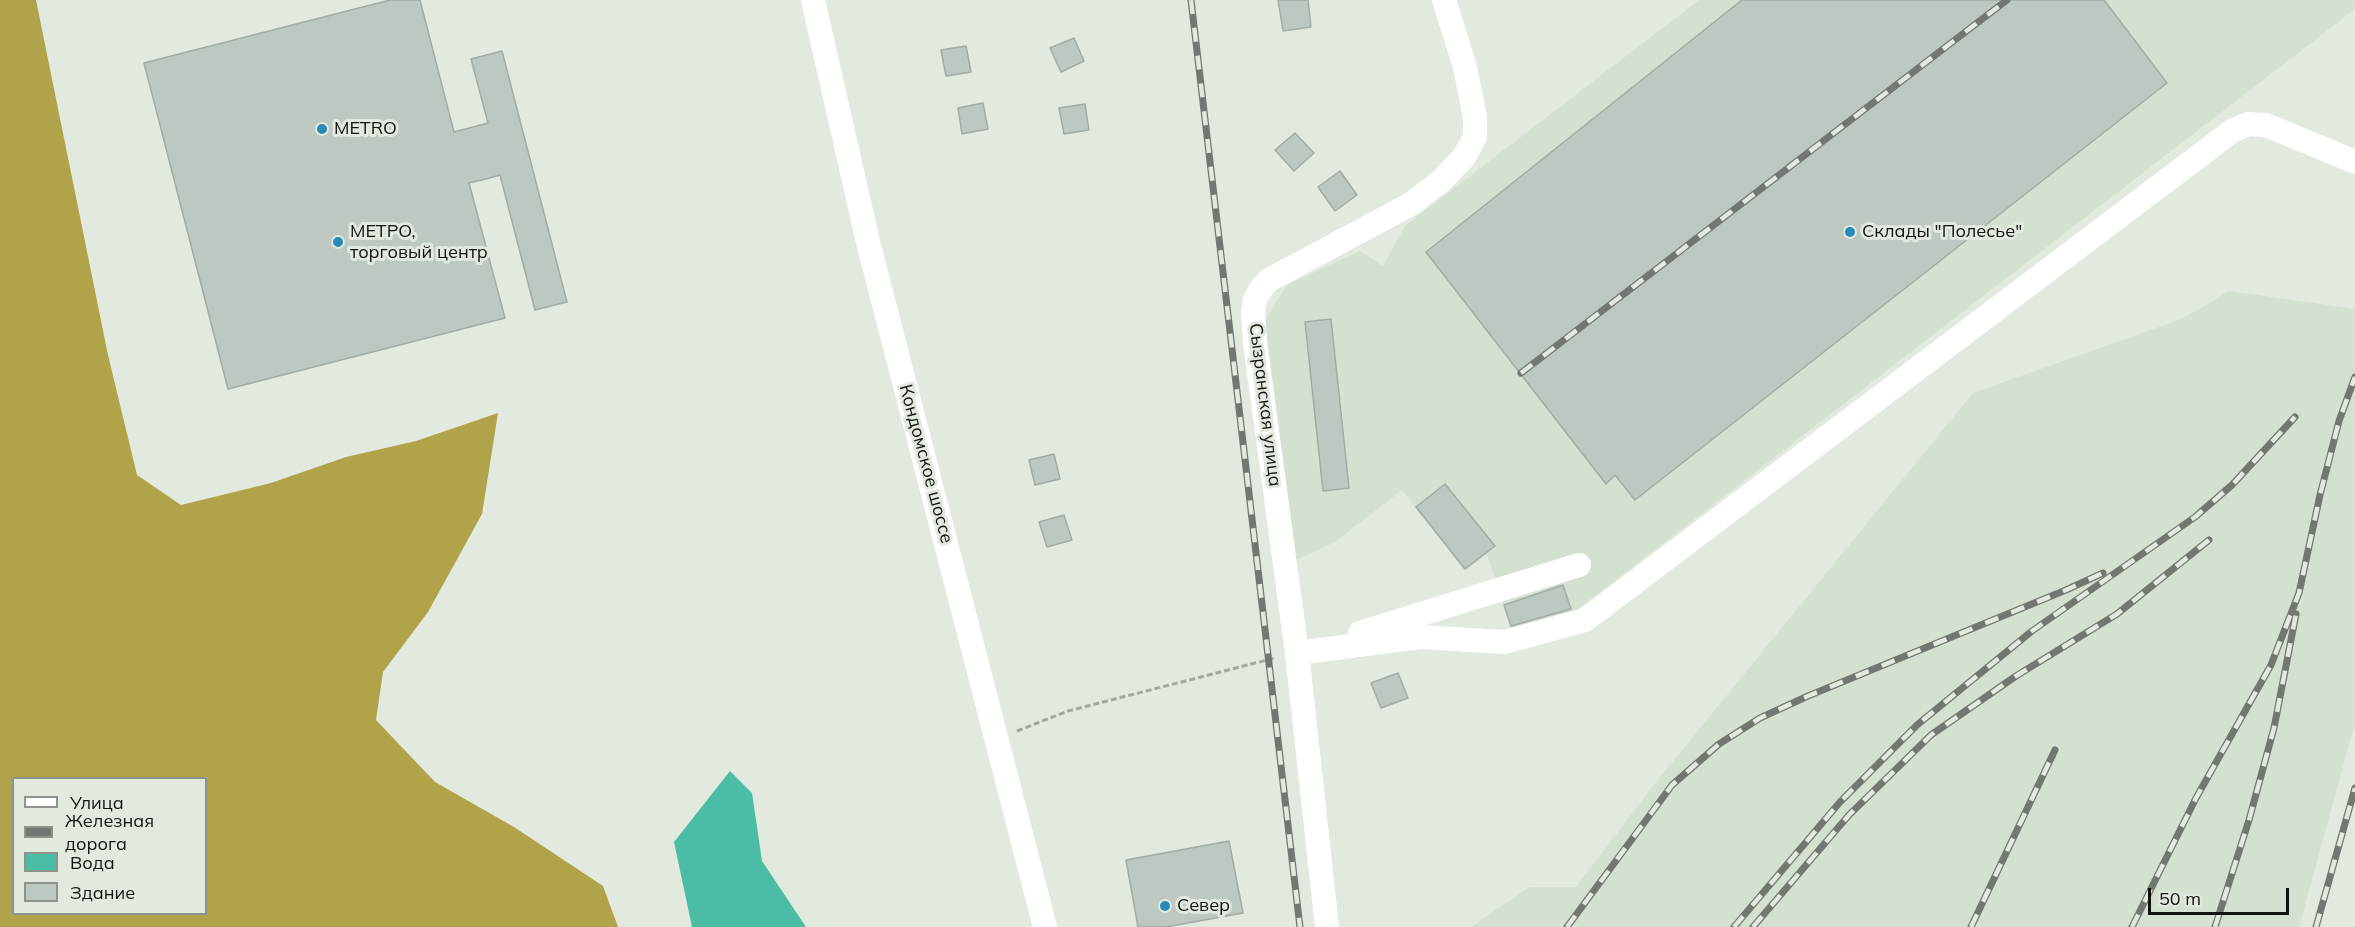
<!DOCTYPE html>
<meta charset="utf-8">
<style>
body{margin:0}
#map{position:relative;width:2355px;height:927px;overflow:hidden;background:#e2e9df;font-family:Mulish,sans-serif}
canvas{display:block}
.legend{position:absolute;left:12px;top:777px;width:195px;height:138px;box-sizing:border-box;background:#e2e9df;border:2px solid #8e938c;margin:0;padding:8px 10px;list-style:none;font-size:18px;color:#111310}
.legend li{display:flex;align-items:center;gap:12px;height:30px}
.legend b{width:30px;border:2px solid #8e938c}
.scale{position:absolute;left:2148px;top:888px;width:141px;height:27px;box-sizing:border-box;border:3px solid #111310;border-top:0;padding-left:8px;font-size:18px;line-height:21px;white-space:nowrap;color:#111310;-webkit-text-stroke:4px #e2e9df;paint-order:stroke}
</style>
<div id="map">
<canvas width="2355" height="927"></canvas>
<ul class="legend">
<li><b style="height:8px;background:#fff"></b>Улица</li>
<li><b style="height:8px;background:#737771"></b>Железная дорога</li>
<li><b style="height:16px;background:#4abda4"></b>Вода</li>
<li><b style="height:16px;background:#bdc8c1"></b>Здание</li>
</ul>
<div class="scale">50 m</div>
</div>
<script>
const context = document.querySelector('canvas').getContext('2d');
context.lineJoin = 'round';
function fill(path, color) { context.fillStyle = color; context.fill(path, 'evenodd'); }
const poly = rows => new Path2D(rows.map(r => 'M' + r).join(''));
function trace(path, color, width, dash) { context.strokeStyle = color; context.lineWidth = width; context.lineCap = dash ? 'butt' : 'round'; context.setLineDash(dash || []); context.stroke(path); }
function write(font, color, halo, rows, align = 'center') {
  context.font = font + ' Mulish,sans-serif'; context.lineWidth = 6; context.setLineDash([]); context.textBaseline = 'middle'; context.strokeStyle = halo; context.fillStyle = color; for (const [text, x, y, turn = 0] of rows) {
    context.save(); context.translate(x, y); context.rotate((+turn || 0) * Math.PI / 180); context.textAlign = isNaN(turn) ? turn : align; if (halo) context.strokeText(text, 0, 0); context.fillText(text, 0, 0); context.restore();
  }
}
const built = poly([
 [1699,0,2355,0,2355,9,1574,612,1513,633,1487,554,1465,571,1402,490,1335,542,1296,560,1265,320,1287,285,1360,251,1383,266,1405,226],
 [2229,291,2355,309,2355,723,2299,927,1471,927,1530,887,1576,887,1653,786,1973,393,2182,319]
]);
const forest = poly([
 [0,0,36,0,108,355,137,475,181,505,271,483,346,457,416,441,498,413,482,514,428,612,383,672,376,720,435,782,514,827,603,886,618,927,0,927],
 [14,778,206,778,206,914,14,914]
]);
const water = poly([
 [730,771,752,793,762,861,806,927,692,927,674,842]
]);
const building = poly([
 [390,0,420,0,454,132,488,123,471,59,502,51,567,302,535,310,500,175,486,179,469,183,505,318,228,389,144,63,390,0],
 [1278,0,1308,0,1311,27,1283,31,1278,0],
 [1742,0,2104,0,2167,83,1635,500,1615,475,1606,484,1426,252,1742,0],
 [1074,38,1084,61,1061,72,1050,48,1074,38],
 [966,46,971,72,946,76,941,50,966,46],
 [983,103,988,129,962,134,958,108,983,103],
 [1085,104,1089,130,1064,134,1059,108,1085,104],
 [1295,133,1314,153,1294,171,1275,150,1295,133],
 [1340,171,1357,195,1335,211,1318,187,1340,171],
 [1331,319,1349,488,1323,491,1305,322,1331,319],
 [1054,454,1060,479,1035,485,1029,460,1054,454],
 [1445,484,1495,546,1465,569,1416,507,1445,484],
 [1064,515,1072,540,1047,547,1039,522,1064,515],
 [1563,585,1571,609,1511,626,1504,605,1563,585],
 [1398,673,1408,698,1381,708,1371,683,1398,673],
 [1229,841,1243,913,1166,927,1138,927,1126,860,1229,841]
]);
const path = poly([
 [1017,731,1068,711,1275,658]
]);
const minor = poly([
 [813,0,868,242,1045,927],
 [1360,633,1579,565],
 [1297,653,1420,637,1505,642,1585,620,2232,131,2248,124,2266,125,2355,162],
 [1327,927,1297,653,1255,343,1253,311,1255,300,1260,290,1269,280,1411,204,1441,181,1464,157,1475,137,1475,117,1465,67,1444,0]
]);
const rail = poly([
 [1191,0,1300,927],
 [1521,373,2007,0],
 [1567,927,1672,785,1719,744,1760,718,1808,696,2066,590,2103,573],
 [1734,927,1840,802,1917,725,2032,631,2195,517,2232,485,2295,417],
 [1753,927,1849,815,1931,735,2016,676,2117,614,2209,540],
 [1971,927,2055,750],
 [2132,927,2196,798,2271,665,2299,593,2320,495,2339,421,2355,377],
 [2215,927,2249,820,2274,728,2296,614],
 [2316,927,2355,788]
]);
const markers = [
 [322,129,6,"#298ab5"],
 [1850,232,6,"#298ab5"],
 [338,242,6,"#298ab5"],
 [1165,906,6,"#298ab5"]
];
const poiNames = [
 ["METRO",334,129],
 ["МЕТРО,",350,232],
 ["торговый центр",350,253],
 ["Склады \"Полесье\"",1862,232],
 ["Север",1177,906]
];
const streetNames = [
 ["Сызранская улица",1265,405,83],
 ["Кондомское шоссе",926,464,75]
];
fill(built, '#d4e0d0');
fill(forest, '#b1a34a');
fill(water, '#4abda4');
fill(building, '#bdc8c1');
trace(building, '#a2aca5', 1.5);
trace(path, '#a3a9a1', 3, [6, 3]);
trace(minor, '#fff', 24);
trace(rail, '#737771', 7);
trace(rail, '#e2e9df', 4.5, [14]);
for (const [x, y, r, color] of markers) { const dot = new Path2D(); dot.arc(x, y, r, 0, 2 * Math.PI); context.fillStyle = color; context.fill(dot); trace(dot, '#e2e9df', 2); }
write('18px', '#111310', '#e2e9df', poiNames, 'left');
write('18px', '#111310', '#e2e9df', streetNames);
</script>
